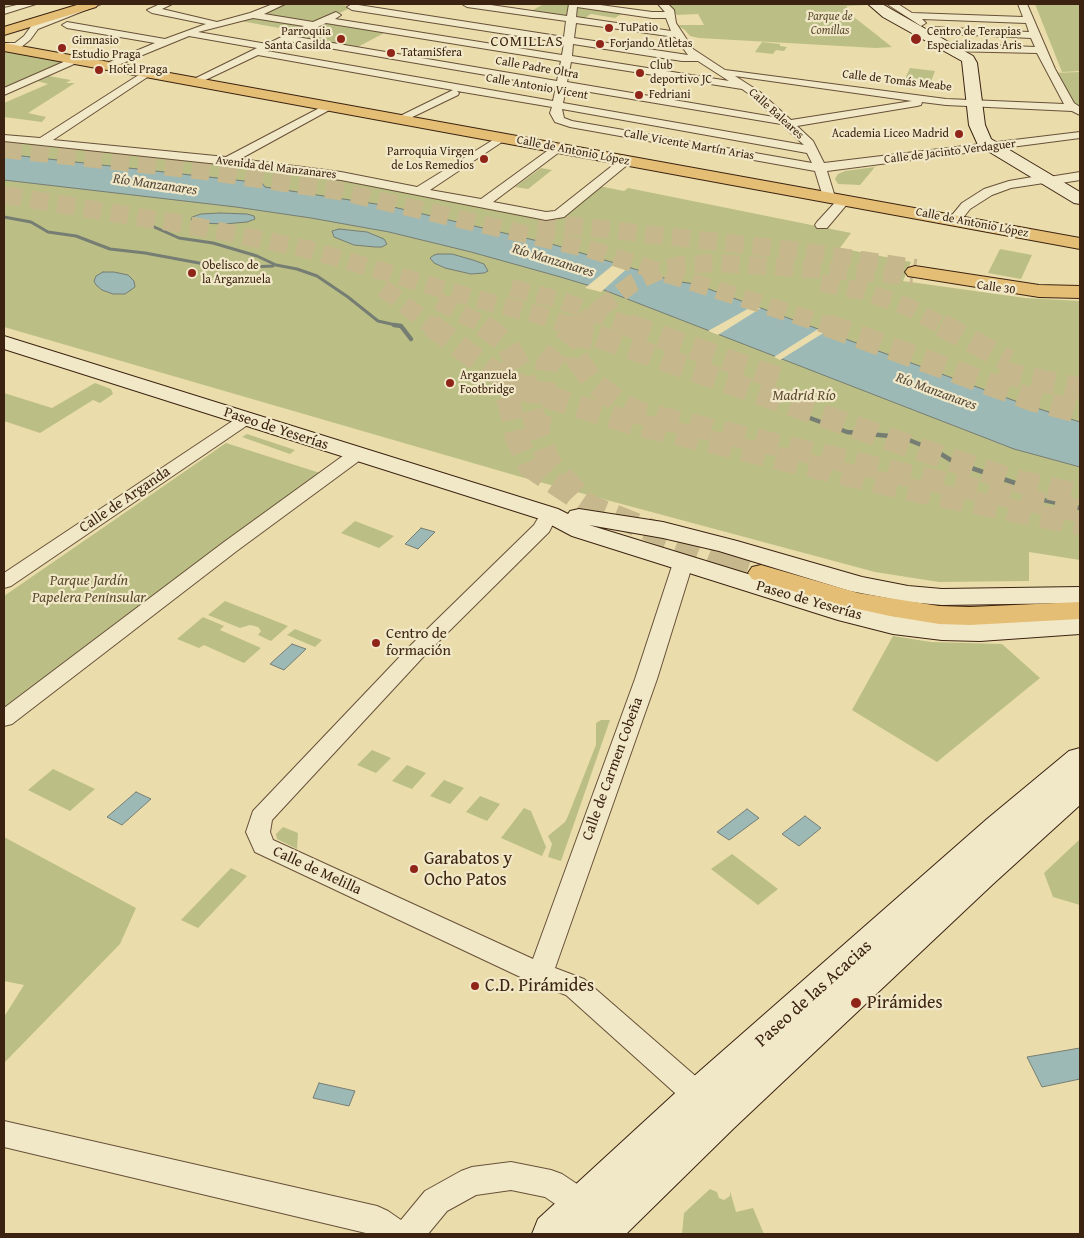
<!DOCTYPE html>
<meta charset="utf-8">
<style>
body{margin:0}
#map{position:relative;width:1084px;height:1238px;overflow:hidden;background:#eadcab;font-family:"Gentium Book Plus",serif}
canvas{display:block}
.frame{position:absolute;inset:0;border:5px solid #3c2311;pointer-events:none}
</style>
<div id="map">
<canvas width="1084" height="1238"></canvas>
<div class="frame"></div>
</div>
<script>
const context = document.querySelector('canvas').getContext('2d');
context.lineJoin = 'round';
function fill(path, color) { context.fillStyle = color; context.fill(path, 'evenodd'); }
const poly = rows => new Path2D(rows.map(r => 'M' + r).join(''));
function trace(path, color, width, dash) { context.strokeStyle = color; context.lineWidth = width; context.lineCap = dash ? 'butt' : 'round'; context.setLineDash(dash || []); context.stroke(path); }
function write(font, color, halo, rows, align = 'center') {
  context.font = font + ' "Gentium Book Plus",serif'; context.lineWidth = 4.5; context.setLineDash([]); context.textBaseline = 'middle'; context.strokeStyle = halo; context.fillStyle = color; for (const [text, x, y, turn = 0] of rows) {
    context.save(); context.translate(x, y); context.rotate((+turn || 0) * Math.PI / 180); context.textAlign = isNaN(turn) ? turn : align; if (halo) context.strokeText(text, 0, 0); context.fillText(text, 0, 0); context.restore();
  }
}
const green = poly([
 [258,4,333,4,350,6,352,7,325,20,388,31,352,50,286,38,296,31,235,20,273,6],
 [544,4,567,4,623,13,615,18,591,14,583,19,531,11],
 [666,4,865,4,866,5,846,6,849,9,845,10,892,47,876,48,699,38,690,36,685,30,676,25,704,25,698,14,677,15],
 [1035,4,1080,4,1080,71,1062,72],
 [762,42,780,44,780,46,787,47,784,51,776,50,773,54,755,52],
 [4,51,66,63,4,90],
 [910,68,935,71,930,84,904,81],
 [1080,72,1080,112,1072,108,1053,73],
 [43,75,71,80,66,83,75,83,28,113,46,117,42,122,4,117,4,103,48,84,37,81],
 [4,139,225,162,403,189,555,221,599,186,624,191,628,188,851,233,840,248,911,262,903,281,1025,298,1080,301,1080,560,1029,552,1029,581,939,582,875,572,521,477,4,327],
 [875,167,860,185,838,184,835,179,838,174,845,171],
 [541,168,552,170,528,189,515,187],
 [1000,249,1032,255,1021,279,988,273],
 [95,383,111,389,113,394,100,403,93,400,40,433,4,421,4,393,52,408],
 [247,434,295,450,290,454,242,437],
 [226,443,320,473,4,707,4,596],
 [355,521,394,536,379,548,341,533],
 [225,601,288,626,271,641,258,635,261,631,258,627,250,625,240,628,208,615],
 [203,617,224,626,220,630,261,648,244,663,204,645,199,648,177,639],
 [295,629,322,640,315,647,287,635],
 [893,636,931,642,1002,644,1040,678,937,762,852,710],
 [601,720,610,720,561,861,548,857,552,844,548,836,565,822,568,816,596,745,596,723],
 [372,750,391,758,376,773,357,765],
 [407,765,426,773,412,789,392,781],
 [53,769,95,789,70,811,28,790],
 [444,780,464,788,450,804,430,796],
 [480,796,500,804,487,821,466,812],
 [524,808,531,811,546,847,542,856,501,838],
 [283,827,298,833,297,849,277,839,276,834],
 [4,837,136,908,120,944,4,1063,4,1017,24,985,4,981],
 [1080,839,1080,905,1053,897,1044,873],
 [732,854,778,889,758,905,711,869],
 [231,868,247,876,198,928,181,920],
 [710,1189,717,1192,719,1198,724,1200,730,1196,730,1191,736,1212,753,1208,764,1234,682,1234,684,1213]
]);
const water = poly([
 [4,154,262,183,265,187,389,206,555,245,674,281,695,284,1018,402,1080,422,1080,467,1014,449,604,290,557,276,471,252,389,232,311,218,236,207,4,180,4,154],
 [220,213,247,214,254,216,255,219,247,222,224,224,201,223,191,220,192,217,201,214,220,213],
 [339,229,367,232,384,239,387,244,382,247,375,247,354,245,334,237,332,231,339,229],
 [438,254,452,254,473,260,484,264,488,271,484,273,471,274,445,268,434,263,430,258,434,255,438,254],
 [103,272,114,272,128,275,134,281,135,287,125,294,113,294,102,290,96,285,94,281,96,276,103,272],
 [421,528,435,532,418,549,405,544,421,528],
 [292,644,306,649,284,670,270,664,292,644],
 [136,792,151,799,122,825,107,817,136,792],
 [747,809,759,818,732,838,729,840,717,832,747,809],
 [805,816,821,828,799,846,782,834,805,816],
 [1080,1048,1080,1079,1042,1087,1027,1057,1080,1048],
 [319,1083,355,1091,349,1106,313,1098,319,1083]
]);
const pier = poly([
 [618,261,631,265,601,292,585,288],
 [753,306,761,308,718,335,708,331],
 [818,329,825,332,780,360,774,357]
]);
const streamFar1 = poly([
 [4,217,31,222,48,232,76,236,110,249,145,253,226,268,273,266],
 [152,226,179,238,213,243,257,256,276,265,297,269,317,276,348,297,378,321,400,326]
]);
const stream = poly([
 [394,325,401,326,411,339],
 [810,418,847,432,890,436,909,440,936,451,954,462,1015,483,1039,499,1080,508]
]);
const primaryTunnelFar2 = poly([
 [821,283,863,291,908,307,943,326],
 [578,326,633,283,663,269,681,265,717,263,913,276],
 [583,326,584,320]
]);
const primaryTunnelFar1 = poly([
 [579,325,547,365,538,433,549,463,589,506,724,559],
 [583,325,577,359,594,383,618,402,639,413,907,475,1080,511],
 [941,325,1009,361]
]);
const primaryTunnel = poly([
 [721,558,761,573]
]);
const highwayTunnelFar1 = poly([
 [4,149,205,171,339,191,589,249,830,326],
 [4,195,199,227,307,249,473,298,539,315,570,326],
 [538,222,800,251,916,268],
 [383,288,432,326],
 [511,288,559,300,631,326],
 [438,301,485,326]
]);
const highwayTunnel = poly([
 [431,325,489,369,532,392,632,423,902,488,1080,524],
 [483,325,506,343,522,370,538,433],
 [566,325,903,444,1016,481,1080,495],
 [628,325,783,380],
 [827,325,1033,400,1080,412],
 [498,365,502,371,517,439,529,466,589,506],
 [999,372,1080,389]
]);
const street = poly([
 [21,4,36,4,4,14,4,8,21,4],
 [88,4,101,4,38,29,30,40,20,48,4,49,4,43,15,43,24,36,32,25,88,4],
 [160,4,172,4,162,9,217,22,250,13,273,4,285,4,264,14,313,22,336,12,341,15,335,19,562,55,564,43,352,10,347,7,352,4,564,37,566,21,467,7,462,4,484,4,567,16,569,4,593,4,652,12,665,12,658,4,668,4,674,10,676,23,693,49,725,70,946,99,1064,104,1037,53,949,51,944,48,949,45,964,44,1035,47,1031,38,932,33,927,30,932,27,1029,32,1026,23,922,19,926,23,921,26,887,4,898,4,912,13,1023,17,1018,4,1027,4,1055,69,1074,103,1080,107,1080,115,1072,111,946,105,922,102,921,105,917,106,797,126,813,141,824,163,1080,132,1080,138,827,171,835,197,829,201,823,197,815,171,570,127,555,122,550,113,552,107,457,91,459,93,458,95,402,122,398,121,396,119,398,117,453,90,258,55,199,83,195,84,190,81,257,48,189,36,111,68,107,67,107,63,155,43,67,28,62,25,67,22,165,39,206,24,152,13,147,10,160,4],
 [577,7,652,18,666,18,671,31,576,17,577,7],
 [253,18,304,26,267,44,198,32,253,18],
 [326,23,561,61,557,81,297,37,326,23],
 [576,23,675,37,688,55,574,38,576,23],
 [288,41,556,87,553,101,267,51,288,41],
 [573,44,682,61,698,61,729,81,572,56,573,44],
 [571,62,742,89,752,96,774,117,567,82,571,62],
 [735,76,912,101,791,120,760,92,735,76],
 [566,88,781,124,804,145,563,103,566,88],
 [562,109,807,153,812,163,572,121,564,118,562,109],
 [77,56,81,57,81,61,4,95,4,88,77,56],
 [148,69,153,72,152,74,53,140,226,157,329,103,334,106,333,108,240,159,341,172,417,187,501,135,505,136,507,138,505,140,430,190,481,199,554,146,558,144,564,148,562,150,493,202,546,212,555,211,622,158,626,157,632,161,564,217,546,220,341,180,228,165,4,141,4,135,40,138,148,69],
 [1080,172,1080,180,1049,185,1044,183,1011,188,992,195,970,209,959,223,949,223,948,220,962,203,984,189,1009,181,1044,175,1049,177,1080,172],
 [844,196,850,200,848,203,827,228,817,228,815,225,817,222,840,197,844,196],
 [246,414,252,416,254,419,252,422,11,586,4,588,4,573,240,416,246,414],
 [357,449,363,450,366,454,363,458,238,550,12,724,4,726,4,708,224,542,351,450,357,449],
 [549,509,555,510,558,514,549,532,425,655,272,820,270,832,273,840,533,959,635,679,673,563,676,559,683,557,690,559,693,563,657,679,555,968,584,979,715,1093,719,1102,715,1111,705,1115,695,1111,566,995,531,982,255,852,246,832,253,811,411,645,534,525,543,510,549,509],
 [4,1121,377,1206,388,1211,401,1220,425,1191,461,1171,472,1167,511,1162,551,1170,562,1174,595,1196,613,1217,620,1234,588,1234,573,1216,545,1197,511,1190,476,1195,447,1211,428,1234,370,1234,4,1147,4,1121]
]);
const secondary = poly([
 [868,4,882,4,973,56,977,63,985,125,991,139,1080,192,1080,204,1074,203,978,145,969,125,962,61,883,17,868,4],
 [4,336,558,509,568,514,570,511,579,509,663,522,737,541,862,577,908,586,942,589,1080,587,1080,603,942,605,908,602,850,591,719,551,663,538,589,525,855,607,893,616,942,622,980,623,1080,616,1080,634,980,641,942,640,893,634,838,620,572,536,540,519,4,349,4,336],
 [1080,748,1080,805,993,884,734,1128,626,1234,532,1234,538,1219,685,1084,987,819,1069,751,1080,748]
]);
const primary = poly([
 [4,43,1080,238,1080,249,4,51,4,43],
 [761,565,858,593,939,606,970,607,1080,602,1080,619,970,625,939,624,890,616,844,606,752,579,748,573,752,567,761,565]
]);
const highway = poly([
 [80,4,98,4,96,7,4,35,4,27,80,4],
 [915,266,1039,285,1080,286,1080,298,1039,297,908,276,905,272,908,268,915,266]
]);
const markers = [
 [609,28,5,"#8f2418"],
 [341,39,5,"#8f2418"],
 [916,39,6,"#8f2418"],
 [600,44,5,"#8f2418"],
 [62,48,5,"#8f2418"],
 [391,53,5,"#8f2418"],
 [99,70,5,"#8f2418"],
 [640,73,5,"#8f2418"],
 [639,95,5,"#8f2418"],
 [959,134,5,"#8f2418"],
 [484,159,5,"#8f2418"],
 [192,273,5,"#8f2418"],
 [450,383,5,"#8f2418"],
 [376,643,5,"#8f2418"],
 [414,869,5,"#8f2418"],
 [475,986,5,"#8f2418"],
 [856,1003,6,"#8f2418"]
];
const farParknames = [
 ["Parque de",830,17],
 ["Comillas",830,31]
];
const farPoinames = [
 ["TuPatio",619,28],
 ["Parroquia",331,32,"right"],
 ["Santa Casilda",331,46,"right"],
 ["Centro de Terapias",927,32],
 ["Especializadas Aris",927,46],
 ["Gimnasio",72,41],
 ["Estudio Praga",72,55],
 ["Forjando Atletas",610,44],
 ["TatamiSfera",401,53],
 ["Club",650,66],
 ["deportivo JC",650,80],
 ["Hotel Praga",109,70],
 ["Fedriani",649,95],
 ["Academia Liceo Madrid",949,134,"right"],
 ["Parroquia Virgen",474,152,"right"],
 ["de Los Remedios",474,166,"right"],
 ["Obelisco de",202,266],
 ["la Arganzuela",202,280],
 ["Arganzuela",460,376],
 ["Footbridge",460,390]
];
const farStreetnames = [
 ["Calle Padre Oltra",537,68,10],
 ["Calle de Tomás Meabe",897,81,7],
 ["Calle Antonio Vicent",537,87,10],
 ["Calle Baleares",776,114,42],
 ["Calle Vicente Martín Arias",689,145,10],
 ["Calle de Antonio López",573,151,11],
 ["Calle de Jacinto Verdaguer",950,152,-7],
 ["Avenida del Manzanares",276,168,7],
 ["Calle de Antonio López",972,223,11],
 ["Calle 30",996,288,8]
];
const farWaternames = [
 ["Río Manzanares",155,185,8],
 ["Río Manzanares",553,261,17],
 ["Río Manzanares",936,392,20]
];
const farQuarternames = [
 ["COMILLAS",527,42]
];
const parkNames = [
 ["Madrid Río",804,396],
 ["Parque Jardín",89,581],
 ["Papelera Peninsular",89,598]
];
const streetNames = [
 ["Paseo de Yeserías",276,429,18],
 ["Calle de Arganda",125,500,-34],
 ["Paseo de Yeserías",809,601,16],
 ["Calle de Carmen Cobeña",613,769,-70],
 ["Calle de Melilla",317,871,25]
];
const poiNames = [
 ["Centro de",386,634],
 ["formación",386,651]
];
const nearPoinames = [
 ["Garabatos y",424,859],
 ["Ocho Patos",424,880],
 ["C.D. Pirámides",485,986],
 ["Pirámides",867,1003]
];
const nearStreetnames = [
 ["Paseo de las Acacias",814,994,-42]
];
fill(green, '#bbbf86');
fill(water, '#9db9b5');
trace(water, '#767d73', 1);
fill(pier, '#eadcab');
trace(streamFar1, '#767d73', 3);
trace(stream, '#767d73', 4.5);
trace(primaryTunnelFar2, '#c7b78c', 18, [18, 9]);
trace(primaryTunnelFar1, '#c7b78c', 23, [23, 11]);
trace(primaryTunnel, '#c7b78c', 29, [29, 15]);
trace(highwayTunnelFar1, '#c7b78c', 18, [18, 9]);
trace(highwayTunnel, '#c7b78c', 23, [23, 11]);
trace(street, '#685138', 2);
trace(secondary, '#3c2311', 2);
trace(primary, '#3c2311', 2);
trace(highway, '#3c2311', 2);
fill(street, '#f1e8c8');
fill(secondary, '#f1e8c8');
fill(primary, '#e5be76');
fill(highway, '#e5be76');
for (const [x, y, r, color] of markers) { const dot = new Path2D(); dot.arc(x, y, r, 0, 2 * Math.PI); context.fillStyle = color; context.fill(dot); trace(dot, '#f1e8c8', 2); }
write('italic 12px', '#5c4a2e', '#f1e8c8', farParknames);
write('12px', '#3c2311', '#f1e8c8', farPoinames, 'left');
write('12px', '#3c2311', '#f1e8c8', farStreetnames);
write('italic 14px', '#54483a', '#f1e8c8', farWaternames);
context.letterSpacing = '1px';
write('15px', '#3c2311', '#f1e8c8', farQuarternames);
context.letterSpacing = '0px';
write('italic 15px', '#5c4a2e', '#f1e8c8', parkNames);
write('15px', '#3c2311', '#f1e8c8', streetNames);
write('15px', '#3c2311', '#f1e8c8', poiNames, 'left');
write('18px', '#3c2311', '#f1e8c8', nearPoinames, 'left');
write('18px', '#3c2311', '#f1e8c8', nearStreetnames);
</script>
